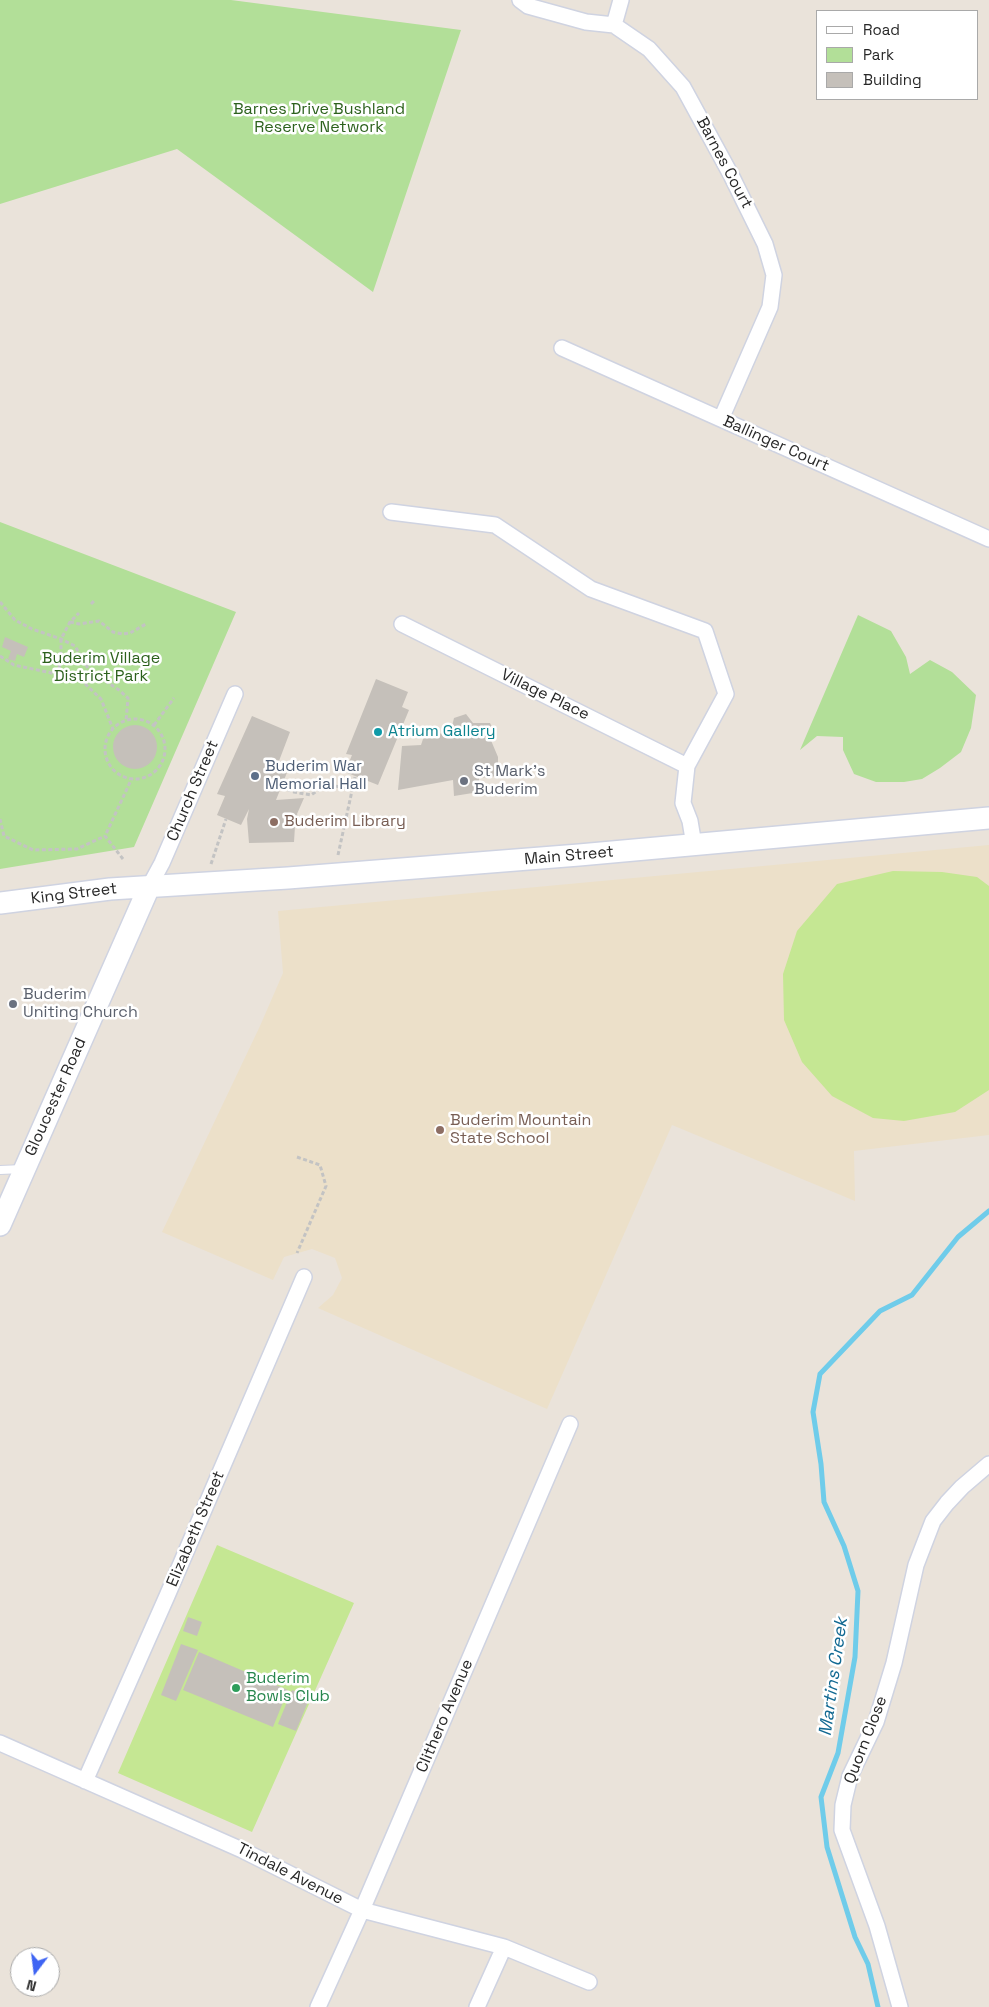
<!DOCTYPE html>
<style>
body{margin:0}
#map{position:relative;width:989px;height:2007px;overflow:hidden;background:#eae3da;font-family:"Space Grotesk",sans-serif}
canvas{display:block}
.legend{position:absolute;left:816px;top:10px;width:162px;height:90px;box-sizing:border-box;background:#fff;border:1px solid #a9a9a9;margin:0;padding:6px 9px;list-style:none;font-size:15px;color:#282828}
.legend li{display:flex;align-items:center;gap:10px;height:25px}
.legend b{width:25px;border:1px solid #a9a9a9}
.north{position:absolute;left:10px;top:1947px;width:50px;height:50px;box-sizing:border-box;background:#fff;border:1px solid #a9a9a9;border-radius:50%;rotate:195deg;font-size:14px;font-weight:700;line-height:20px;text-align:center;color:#282828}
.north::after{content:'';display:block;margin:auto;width:18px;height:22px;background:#3e64f3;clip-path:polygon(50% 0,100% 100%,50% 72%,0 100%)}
</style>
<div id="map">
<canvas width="989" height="2007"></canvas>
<ul class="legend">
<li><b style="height:6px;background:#fff"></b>Road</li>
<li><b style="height:14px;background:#b2df98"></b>Park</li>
<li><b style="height:14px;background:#c5c0ba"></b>Building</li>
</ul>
<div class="north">N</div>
</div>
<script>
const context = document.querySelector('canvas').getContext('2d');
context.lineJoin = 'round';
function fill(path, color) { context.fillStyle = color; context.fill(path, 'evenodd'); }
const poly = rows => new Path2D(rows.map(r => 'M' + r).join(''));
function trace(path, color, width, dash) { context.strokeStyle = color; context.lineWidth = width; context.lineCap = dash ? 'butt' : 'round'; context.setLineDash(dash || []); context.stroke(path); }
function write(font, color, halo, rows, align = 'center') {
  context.font = font + ' "Space Grotesk",sans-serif'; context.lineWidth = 5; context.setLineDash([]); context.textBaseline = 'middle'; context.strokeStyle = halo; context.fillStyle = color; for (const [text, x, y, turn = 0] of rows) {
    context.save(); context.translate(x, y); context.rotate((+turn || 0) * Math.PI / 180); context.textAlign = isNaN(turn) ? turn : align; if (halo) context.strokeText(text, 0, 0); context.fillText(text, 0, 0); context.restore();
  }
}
const education = poly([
 [989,845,989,1135,854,1151,855,1201,672,1125,547,1409,318,1308,333,1295,342,1278,335,1258,312,1249,284,1257,273,1280,162,1232,260,1026,283,973,278,911]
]);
const green = poly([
 [0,0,231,0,461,30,373,292,177,149,0,204],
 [0,522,236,612,134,847,0,869],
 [858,615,891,631,906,657,910,674,930,660,952,672,976,695,971,728,961,752,940,768,922,779,904,782,876,782,854,774,843,750,843,737,817,736,800,750]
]);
const pitch = poly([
 [893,871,942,872,977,877,989,886,989,1090,955,1112,904,1121,873,1118,832,1096,802,1062,784,1020,783,974,797,931,837,884],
 [217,1545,354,1603,252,1832,118,1773]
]);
const stream = poly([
 [878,2007,868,1964,855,1937,827,1847,821,1797,838,1753,855,1657,858,1591,844,1546,824,1502,821,1464,813,1412,820,1374,880,1311,912,1295,958,1237,989,1211]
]);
const building = poly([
 [5,637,28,647,24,657,17,654,15,661,8,659,11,651,2,647],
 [376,679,408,692,402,707,409,710,378,785,345,772,352,755,346,754],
 [466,714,473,723,490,723,493,729,487,731,498,757,498,776,479,778,479,792,454,796,453,780,398,790,402,746,421,745,424,736,444,733,446,728,451,730,454,718],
 [252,716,290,732,279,761,290,765,276,800,304,798,297,814,302,827,295,826,294,842,249,843,247,819,249,809,241,825,217,815,225,796,217,794],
 '113 747a22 22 0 1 1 44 0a22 22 0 1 1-44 0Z',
 [188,1617,202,1622,197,1636,183,1631],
 [181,1644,198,1650,176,1701,161,1695],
 [199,1652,288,1690,273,1727,183,1690],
 [292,1690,310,1697,296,1731,278,1724]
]);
const path = poly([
 [0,602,15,620,32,629,61,639,75,646,89,670,119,690,128,698,126,721],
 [91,604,95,600],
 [70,622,79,624,99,621,113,632,123,634,130,633,146,624],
 [0,656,14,665,80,679,101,699,113,729],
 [58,675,61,656,61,639,70,622,79,613],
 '105 749a30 30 0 1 1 60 0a30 30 0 1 1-60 0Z',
 [154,725,174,698],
 [281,787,294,792,311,795,327,784,352,790],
 [0,819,4,836,33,850,77,849,105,836],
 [338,855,355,777],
 [123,859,105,836,132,778],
 [211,864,226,819],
 [297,1157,320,1165,326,1186,297,1253]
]);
const lane = poly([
 [0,1170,23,1169]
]);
const street = poly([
 [520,0,528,6,586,22,614,25,649,49,683,87,731,175,765,244,774,275,770,307,721,419],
 [614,25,621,0],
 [562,348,989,539],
 [391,512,495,525,591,589,705,631,726,694,687,766,683,803,690,821,694,845],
 [402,624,687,766],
 [149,887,162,863,235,694],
 [0,1743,242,1850,362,1910,504,1947,589,1982],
 [85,1781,167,1596,304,1277],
 [318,2007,362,1910,570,1424],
 [477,2007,504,1947],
 [900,2007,877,1926,842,1830,843,1805,850,1776,876,1722,894,1663,916,1565,933,1521,947,1503,962,1487,989,1464]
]);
const secondary = poly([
 [0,903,110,889,288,878,579,855,989,818],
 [0,1225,149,887]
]);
const markers = [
 [378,732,5,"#0f9aa8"],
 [255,776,5,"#5c6f8a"],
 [464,781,5,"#6b7280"],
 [274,822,5,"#8d6e63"],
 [13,1004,5,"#6b7280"],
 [440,1130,5,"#8d6e63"],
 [236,1688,5,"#2e9e5b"]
];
const parkNames = [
 ["Barnes Drive Bushland",319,110],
 ["Reserve Network",319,128],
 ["Buderim Village",101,659],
 ["District Park",101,677]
];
const streetNames = [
 ["Barnes Court",724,163,62],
 ["Ballinger Court",776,444,24],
 ["Village Place",545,695,26],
 ["Church Street",193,791,-67],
 ["Main Street",569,856,-5],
 ["King Street",74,894,-7],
 ["Gloucester Road",56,1097,-66],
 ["Elizabeth Street",196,1529,-67],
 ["Clithero Avenue",445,1716,-67],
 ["Quorn Close",866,1740,-69],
 ["Tindale Avenue",290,1874,27]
];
const cultureNames = [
 ["Atrium Gallery",388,732]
];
const serviceNames = [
 ["Buderim War",265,767],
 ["Memorial Hall",265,785]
];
const worshipNames = [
 ["St Mark's",474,772],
 ["Buderim",474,790],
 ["Buderim",23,995],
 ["Uniting Church",23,1013]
];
const educationNames = [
 ["Buderim Library",284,822],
 ["Buderim Mountain",450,1121],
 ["State School",450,1139]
];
const leisureNames = [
 ["Buderim",246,1679],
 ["Bowls Club",246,1697]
];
const waterNames = [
 ["Martins Creek",834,1677,-82]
];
fill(education, '#ece0c9');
fill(green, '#b2df98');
fill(pitch, '#c5e793');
trace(stream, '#6fccea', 5);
fill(building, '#c5c0ba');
trace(lane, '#cfd3e1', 10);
trace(street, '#cfd3e1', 18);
trace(secondary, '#cfd3e1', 24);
trace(path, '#c3c3c3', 3, [4, 2.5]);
trace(lane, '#fff', 8);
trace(street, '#fff', 15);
trace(secondary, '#fff', 21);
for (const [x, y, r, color] of markers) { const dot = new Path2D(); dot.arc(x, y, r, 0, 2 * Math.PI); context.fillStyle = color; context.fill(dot); trace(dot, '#fff', 2); }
write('16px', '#2c611c', '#fff', parkNames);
write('16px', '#282828', '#fff', streetNames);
write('16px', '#0d838f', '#fff', cultureNames, 'left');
write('16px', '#4e5e75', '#fff', serviceNames, 'left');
write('16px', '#5b616d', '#fff', worshipNames, 'left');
write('16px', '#785e54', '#fff', educationNames, 'left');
write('16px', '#27864d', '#fff', leisureNames, 'left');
write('italic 18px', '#126992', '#fff', waterNames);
</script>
